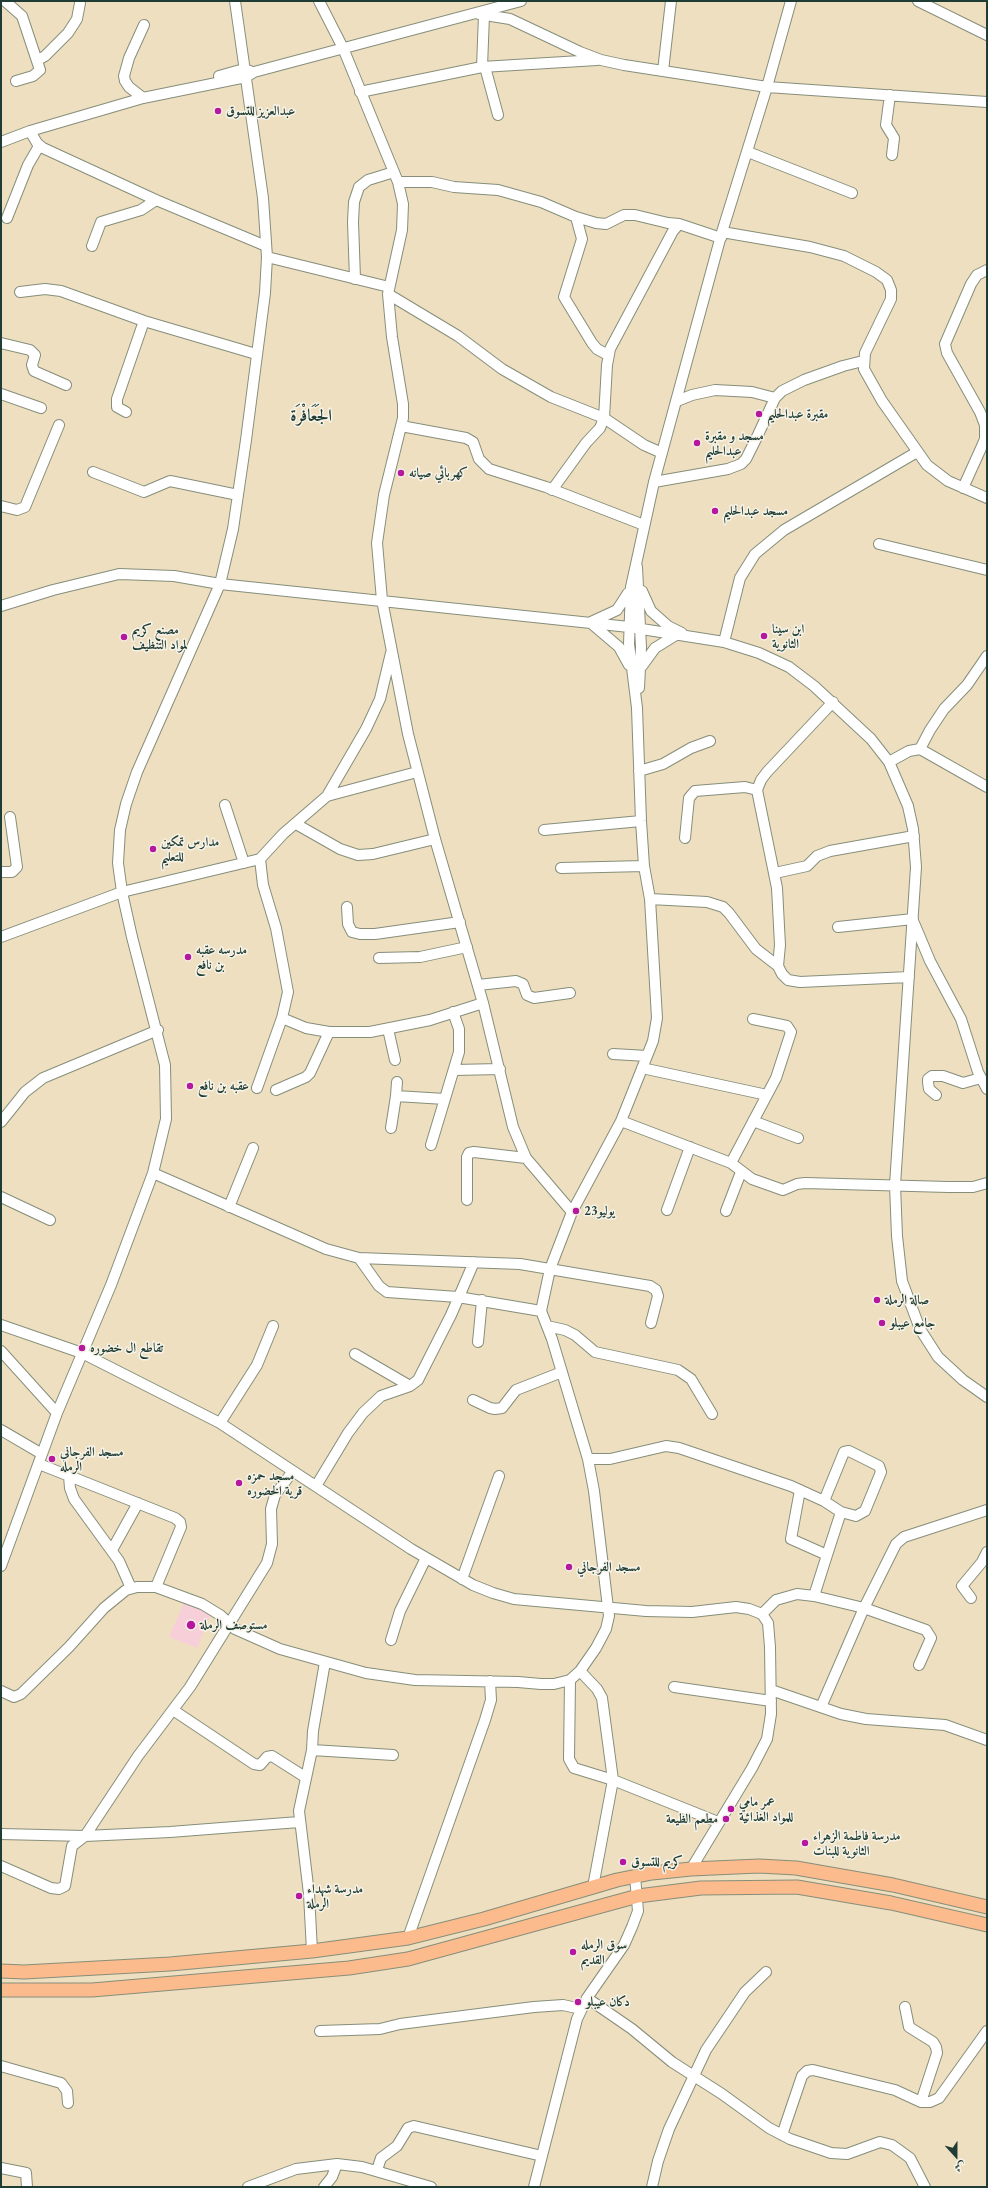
<!DOCTYPE html>
<meta charset="utf-8">
<style>
body{margin:0}
#map{position:relative;width:988px;height:2188px;overflow:hidden;background:#eedfc0;font-family:"EB Garamond",Amiri,serif}
canvas{display:block}
.frame{position:absolute;inset:0;border:2px solid #1f3d34;pointer-events:none}
.north{position:absolute;left:936px;top:2136px;width:40px;height:40px;-webkit-text-stroke:3px #f7f3e8;paint-order:stroke;rotate:159deg;font-size:11px;font-weight:700;line-height:16px;text-align:center;color:#1f3d34}
.north::after{content:'';display:block;margin:auto;width:14px;height:18px;background:#1f3d34;clip-path:polygon(50% 0,100% 100%,50% 72%,0 100%)}
</style>
<div id="map">
<canvas width="988" height="2188"></canvas>
<div class="frame"></div>
<div class="north">ش</div>
</div>
<script>
const context = document.querySelector('canvas').getContext('2d');
context.lineJoin = 'round';
function fill(path, color) { context.fillStyle = color; context.fill(path, 'evenodd'); }
const poly = rows => new Path2D(rows.map(r => 'M' + r).join(''));
function trace(path, color, width, dash) { context.strokeStyle = color; context.lineWidth = width; context.lineCap = dash ? 'butt' : 'round'; context.setLineDash(dash || []); context.stroke(path); }
function write(font, color, halo, rows, align = 'center') {
  context.font = font + ' "EB Garamond",Amiri,serif'; context.lineWidth = 3; context.setLineDash([]); context.textBaseline = 'middle'; context.strokeStyle = halo; context.fillStyle = color; for (const [text, x, y, turn = 0] of rows) {
    context.save(); context.translate(x, y); context.rotate((+turn || 0) * Math.PI / 180); context.textAlign = isNaN(turn) ? turn : align; if (halo) context.strokeText(text, 0, 0); context.fillText(text, 0, 0); context.restore();
  }
}
const built = poly([
 [184,1603,211,1613,197,1648,169,1637]
]);
const minor = poly([
 [5,1,22,16,40,70,33,76,16,81],
 [319,1,343,48,398,182,403,204,402,230,388,294,392,337,403,404,403,418,384,495,377,543,382,600,408,734,435,839,483,1003,513,1127,526,1158,572,1212],
 [918,1,987,35],
 [479,14,510,19,580,52,601,60,624,65,767,87,987,102],
 [38,60,45,56,68,33,77,19,80,3],
 [482,67,484,15],
 [485,67,498,115],
 [663,71,671,1],
 [219,76,244,69,250,71],
 [360,92,482,67,597,60],
 [890,95,886,125,894,138,892,155],
 [143,98,129,87,125,81,124,76,129,58,144,25],
 [30,131,37,143,43,148,156,200,266,246],
 [1,142,30,131,143,98,246,77,254,72,521,1],
 [748,152,852,193],
 [398,182,432,182,454,187,498,190,541,202,576,217,596,223,606,224,624,215,635,215,668,223,679,224,721,238],
 [576,217,582,239,564,297,592,343,597,349,608,355],
 [7,218,28,165,39,146],
 [722,232,810,247,844,256,876,272,887,280,891,290,891,299,865,353,864,369,882,401,927,465,948,481,987,498],
 [92,246,101,222,141,210,156,200],
 [267,257,389,287],
 [355,279,353,222,354,202,359,187,368,180,394,172],
 [20,292,45,289,61,291,144,321,256,354],
 [388,294,458,336,502,369,551,397,604,418,644,445,662,453],
 [1,343,30,350,35,355,32,365,34,371,66,385],
 [1,394,41,408],
 [677,401,692,395,715,390,752,392,775,398],
 [126,412,117,407,117,399,144,321],
 [401,426,466,438,473,442,479,459,489,469,546,487,644,525],
 [93,472,144,492,170,481,238,495],
 [654,482,728,469,741,464,746,459,757,437,775,398,782,391,804,380,843,366,863,361],
 [963,488,982,446,985,439,985,425,980,412,947,353,945,344,971,284,977,275,987,270],
 [552,490,586,443,600,428,604,418,607,365,610,349,673,231,679,224],
 [1,506,17,510,25,507,59,425],
 [879,544,987,570],
 [637,567,641,647,639,688],
 [642,591,651,611,668,626,682,633],
 [1,606,53,590,119,574,174,576,220,584,629,627,724,642,759,653,789,667,814,686,871,739,889,762,908,806,913,829,916,867,895,1185,897,1236,902,1281,920,1329,938,1357,963,1380,987,1397],
 [591,622,617,610,628,593],
 [592,624,619,647,629,665],
 [724,642,740,578,755,554,784,530,917,452],
 [642,666,655,648,676,635],
 [920,749,930,730,944,709,967,685,987,656],
 [889,762,909,751,920,749,987,787],
 [639,771,663,764,691,748,710,741],
 [327,796,366,729,380,699,391,653],
 [225,805,244,863],
 [296,824,340,849,358,855,373,854,435,839],
 [544,830,641,821],
 [685,838,689,798,695,791,745,787,757,790],
 [561,868,644,866],
 [1,872,12,872,17,867,10,817],
 [775,873,807,866,817,856,830,851,914,836],
 [650,899,707,902,723,907,729,913,756,949,778,966,782,974,788,980,800,982,909,977],
 [347,907,348,924,352,932,360,934,375,934,460,922],
 [914,923,930,961,961,1019,978,1072,987,1089],
 [838,927,913,919],
 [1,937,122,892,260,859,283,834,327,796,417,772],
 [379,958,420,957,467,947],
 [778,966,780,945,777,888,757,790,761,780,767,772,833,702],
 [478,985,516,981,523,984,527,995,534,998,570,993],
 [282,1018,306,1028,329,1032,370,1032,430,1020,483,1003],
 [388,1029,395,1060],
 [613,1054,647,1056],
 [642,1068,767,1095],
 [454,1070,500,1069],
 [257,1088,282,1018,288,992,276,928,263,885,260,859],
 [276,1090,306,1077,310,1073,329,1032],
 [936,1095,929,1089,928,1082,928,1079,932,1076,943,1076,963,1083,981,1078],
 [396,1096,397,1082],
 [621,1121,731,1163,752,1179,783,1190,797,1184,805,1183,948,1187,973,1187,987,1183],
 [753,1121,798,1138],
 [1,1122,25,1092,43,1078,158,1030],
 [391,1128,396,1096,445,1099],
 [431,1145,459,1052,459,1029,453,1012],
 [731,1163,776,1078,791,1032,787,1026,753,1019],
 [153,1173,326,1249,359,1258,520,1264,650,1286,656,1290,658,1296,651,1323],
 [1,1197,50,1220],
 [467,1200,467,1157,469,1153,474,1152,526,1158],
 [229,1207,253,1148],
 [667,1210,690,1147],
 [726,1211,741,1172],
 [359,1258,379,1286,387,1292,458,1297,541,1311],
 [1,1325,82,1353,220,1423,411,1549,473,1585,493,1593,514,1599,646,1611,692,1612,736,1607,749,1609,762,1614,768,1623,770,1647,771,1714,767,1739,752,1768,691,1869],
 [547,1326,565,1330,575,1335,595,1352,678,1370,691,1379,712,1414],
 [478,1342,482,1300],
 [1,1351,57,1413],
 [355,1354,410,1386],
 [473,1400,490,1408,495,1409,502,1408,516,1390,562,1372],
 [220,1423,257,1365,273,1326],
 [1,1430,42,1454],
 [588,1459,610,1459,666,1446,679,1448,791,1486,824,1501,841,1512,856,1516,865,1511,881,1472,879,1466,849,1451,844,1452,824,1501],
 [39,1464,175,1518,180,1522,181,1527,156,1587],
 [69,1476,70,1488,74,1499,119,1561,131,1588],
 [316,1486,348,1433,363,1413,381,1396,410,1386,418,1380,451,1315,474,1262],
 [800,1490,791,1539,827,1555,814,1596],
 [112,1550,138,1503],
 [827,1555,841,1512],
 [1,1566,57,1413,111,1285,153,1173,166,1119,165,1065,132,937,122,892,118,863,120,830,126,804,137,772,220,584,233,529,246,440,265,293,267,257,263,198,235,1],
 [462,1579,499,1476],
 [971,1598,962,1586,982,1562,987,1552],
 [762,1614,776,1600,797,1594,814,1596,864,1608,926,1630,931,1638,919,1665],
 [391,1640,400,1611,426,1558],
 [580,1671,597,1689,602,1698,613,1780,593,1887],
 [570,1680,569,1759,574,1768,613,1780,718,1822],
 [674,1687,771,1701],
 [771,1690,841,1714,866,1719,945,1725,987,1740],
 [1,1691,14,1697,21,1694,69,1647,104,1608,126,1590,137,1587,156,1587,202,1604,220,1615,235,1629,280,1649,366,1673,415,1680,518,1682,541,1684,554,1684,570,1680,580,1671,596,1648,606,1629,609,1616,594,1491,588,1459,552,1339,541,1311,550,1269,572,1212,621,1121,653,1041,657,1018,650,899,644,866,641,821,637,708,629,644,631,587,654,482,722,232,767,87,791,1],
 [821,1707,864,1608,896,1544,904,1537,987,1510],
 [173,1710,254,1764,260,1765,267,1757,272,1756,305,1777],
 [312,1750,393,1755],
 [1,1834,85,1836,170,1832,299,1822],
 [1,1866,51,1888,59,1889,65,1886,72,1846,85,1836,138,1756,190,1687,267,1563,272,1544,271,1509,275,1495,293,1471],
 [408,1938,485,1720,491,1700,490,1681],
 [312,1951,309,1894,299,1811,312,1750,313,1731,325,1662],
 [587,1998,632,2029,672,2062,722,2094,769,2128,790,2139,831,2153,847,2154,880,2142,892,2145,910,2158,925,2187],
 [905,2007,909,2027,933,2042,936,2047,937,2053,921,2102],
 [320,2031,380,2029,400,2024,534,2007,563,2005,581,2009],
 [1,2066,61,2083,67,2091,68,2103],
 [782,2135,802,2076,807,2071,813,2070,895,2090,921,2102,930,2102,939,2098,987,2031],
 [1,2168,26,2173,27,2187],
 [377,2170,381,2158,397,2146,408,2128,414,2126,542,2156],
 [248,2187,296,2169,337,2164,362,2167,431,2187],
 [324,2187,332,2177,337,2164],
 [534,2187,577,2019,587,1998,624,1945,632,1927,638,1911,635,1876],
 [652,2187,658,2161,669,2129,706,2050,745,1992,766,1972]
]);
const major = poly([
 [1,1971,24,1972,170,1964,312,1951,408,1938,484,1919,617,1880,652,1873,691,1869,759,1866,796,1868,893,1885,987,1907],
 [1,1990,92,1990,349,1968,408,1959,638,1896,701,1888,797,1887,891,1903,987,1925]
]);
const markers = [
 [218,111,4,"#b5179e"],
 [759,414,4,"#b5179e"],
 [697,443,4,"#b5179e"],
 [401,473,4,"#b5179e"],
 [715,511,4,"#b5179e"],
 [764,636,4,"#b5179e"],
 [124,637,4,"#b5179e"],
 [153,849,4,"#b5179e"],
 [188,957,4,"#b5179e"],
 [190,1086,4,"#b5179e"],
 [576,1211,4,"#b5179e"],
 [877,1300,4,"#b5179e"],
 [882,1323,4,"#b5179e"],
 [82,1348,4,"#b5179e"],
 [52,1459,4,"#b5179e"],
 [239,1483,4,"#b5179e"],
 [569,1567,4,"#b5179e"],
 [191,1625,5,"#b5179e"],
 [731,1809,4,"#b5179e"],
 [726,1819,4,"#b5179e"],
 [805,1843,4,"#b5179e"],
 [623,1862,4,"#b5179e"],
 [299,1896,4,"#b5179e"],
 [573,1952,4,"#b5179e"],
 [578,2002,4,"#b5179e"]
];
const poiNames = [
 ["عبدالعزيز للتسوق",226,111],
 ["مقبرة عبدالحليم",767,414],
 ["مسجد و مقبرة",705,436],
 ["عبدالحليم",705,451],
 ["كهربائي صيانه",409,473],
 ["مسجد عبدالحليم",723,511],
 ["ابن سينا",772,629],
 ["الثانوية",772,644],
 ["مصنع كريم",132,630],
 ["لمواد التنظيف",132,645],
 ["مدارس تمكين",161,842],
 ["للتعليم",161,857],
 ["مدرسه عقبه",196,950],
 ["بن نافع",196,965],
 ["عقبه بن نافع",198,1086],
 ["23يوليو",584,1211],
 ["صالة الرملة",885,1300],
 ["جامع عيبلو",890,1323],
 ["تقاطع ال خضوره",90,1348],
 ["مسجد الفرجاني",60,1452],
 ["الرمله",60,1467],
 ["مسجد حمزه",247,1476],
 ["قرية الخضوره",247,1491],
 ["مسجد الفرجاني",577,1567],
 ["مستوصف الرملة",200,1625],
 ["عمر مامي",739,1802],
 ["للمواد الغذائية",739,1817],
 ["مطعم الظيعة",718,1819,"right"],
 ["مدرسة فاطمة الزهراء",813,1836],
 ["الثانوية للبنات",813,1851],
 ["كريم للتسوق",631,1862],
 ["مدرسة شهداء",307,1889],
 ["الرملة",307,1904],
 ["سوق الرمله",581,1945],
 ["القديم",581,1960],
 ["دكان عيبلو",586,2002]
];
const districtNames = [
 ["الجَعَافْرَة",311,416]
];
fill(built, '#f6cfd8');
trace(minor, '#868e7a', 12);
trace(major, '#868e7a', 15);
trace(minor, '#fff', 10);
trace(major, '#fbbb8d', 13);
for (const [x, y, r, color] of markers) { const dot = new Path2D(); dot.arc(x, y, r, 0, 2 * Math.PI); context.fillStyle = color; context.fill(dot); trace(dot, '#f7f3e8', 1.5); }
write('bold 13px', '#1f3d34', '#f7f3e8', poiNames, 'left');
write('bold 17px', '#1f3d34', '#f7f3e8', districtNames);
</script>
